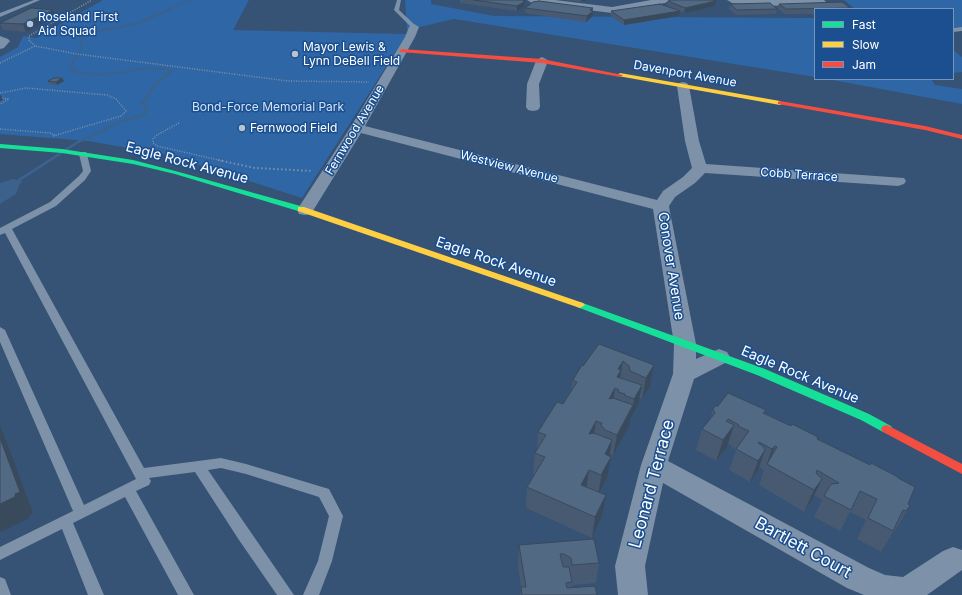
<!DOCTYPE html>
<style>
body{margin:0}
#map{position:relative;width:962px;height:595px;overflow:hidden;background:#365274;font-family:Inter,sans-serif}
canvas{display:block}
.legend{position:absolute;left:814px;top:8px;width:140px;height:72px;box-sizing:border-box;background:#1b4f8f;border:1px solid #7695bc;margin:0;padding:5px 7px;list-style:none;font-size:12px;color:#fff}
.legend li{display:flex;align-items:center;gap:8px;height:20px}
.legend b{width:20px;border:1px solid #7695bc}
</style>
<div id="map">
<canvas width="962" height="595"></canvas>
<ul class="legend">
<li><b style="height:5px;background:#16e098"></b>Fast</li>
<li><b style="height:5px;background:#ffcf43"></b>Slow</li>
<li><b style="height:5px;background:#f24e42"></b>Jam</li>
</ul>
</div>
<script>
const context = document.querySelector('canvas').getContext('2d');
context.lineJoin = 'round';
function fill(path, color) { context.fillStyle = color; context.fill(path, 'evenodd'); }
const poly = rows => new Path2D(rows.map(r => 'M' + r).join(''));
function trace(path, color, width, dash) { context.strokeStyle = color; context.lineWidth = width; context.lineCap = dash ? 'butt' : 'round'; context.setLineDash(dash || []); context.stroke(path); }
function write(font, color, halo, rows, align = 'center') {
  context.font = font + ' Inter,sans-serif'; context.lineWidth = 3; context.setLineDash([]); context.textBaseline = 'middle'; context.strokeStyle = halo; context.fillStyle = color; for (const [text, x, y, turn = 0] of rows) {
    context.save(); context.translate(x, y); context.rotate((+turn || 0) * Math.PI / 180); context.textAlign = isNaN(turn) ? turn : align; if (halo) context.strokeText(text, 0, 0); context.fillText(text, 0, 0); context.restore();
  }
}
const green = poly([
 [103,0,249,0,233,30,407,34,302,198,168,155,88,141,0,134,0,57,18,47,23,36,36,38],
 [405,0,431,0,431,4,494,16,815,18,815,77,454,19,407,30],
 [844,0,962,0,962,27,953,27,953,9,855,9],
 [953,50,962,57,962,72,953,73],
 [827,79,931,79,935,85,962,89,962,104]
]);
const water = poly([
 [13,179,22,181,19,186,16,194,0,204,0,183]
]);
const stream = poly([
 [189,0,192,0,140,24,96,33,86,37,81,40,83,47,71,68,79,72,100,73,121,72,145,67,165,68,173,71,157,85,144,103,149,107,145,116,123,122,79,143,14,185,12,185,12,183,77,141,121,120,143,114,145,107,140,103,155,83,169,71,165,70,145,69,121,74,100,75,77,74,68,68,81,47,79,39,84,35,94,31,138,22,189,0]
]);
const pathFar1 = poly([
 [35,46,29,40,29,36,92,0],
 [0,63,35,46,77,54,288,81,369,82],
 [0,93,26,88,107,95,116,99,126,111,121,116,53,136],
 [0,98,9,99,0,104],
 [179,123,157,135,153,139,153,143,157,146,223,161],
 [0,129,50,133,55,135]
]);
const path = poly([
 [218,160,255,168,313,171]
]);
const lane = poly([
 [34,0,40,0,0,17,0,13,34,0],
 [397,0,401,0,399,10,416,26,416,28,412,28,394,10,397,0],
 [962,27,962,31,953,32,953,28,962,27],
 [80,152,86,152,87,154,91,171,85,180,56,206,12,229,144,468,221,458,246,464,329,489,343,516,332,561,319,595,303,595,318,561,329,516,319,497,246,474,221,468,208,470,294,595,277,595,239,540,195,472,149,478,151,481,149,485,136,491,194,595,178,595,125,497,73,523,104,595,88,595,62,529,0,560,0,547,73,511,0,342,0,327,5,330,84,505,136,479,5,233,0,235,0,228,50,202,79,176,83,171,79,154,80,152],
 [0,577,5,579,11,595,0,595,0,577]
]);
const street = poly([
 [527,0,555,0,612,7,651,0,670,0,665,3,612,13,532,3,527,0],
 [727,0,824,0,826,2,821,5,754,6,732,3,727,0],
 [414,24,419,27,415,37,365,126,657,200,663,191,683,177,692,168,685,141,677,86,679,83,683,82,687,83,689,86,699,141,706,164,904,178,906,181,904,184,898,186,705,173,695,183,675,197,669,206,670,212,696,344,696,359,719,349,727,352,730,357,727,362,694,379,668,461,869,568,885,575,903,577,943,551,953,547,962,550,962,570,927,595,864,595,847,588,663,483,645,566,648,595,618,595,615,566,641,465,673,374,674,344,653,209,361,133,311,214,305,215,299,214,297,210,350,128,405,37,409,27,414,24],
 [0,36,8,39,10,41,4,48,0,49,0,36],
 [542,57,546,59,548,61,539,84,540,107,538,110,533,111,528,110,526,107,527,84,536,61,538,59,542,57]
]);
const fast = poly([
 [0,144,62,149,133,160,179,172,304,207,305,209,301,211,298,211,175,174,133,164,62,153,0,148,0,144],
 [580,302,765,369,869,414,891,426,893,429,891,432,887,433,883,432,861,420,757,375,577,307,575,305,577,303,580,302]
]);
const slow = poly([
 [620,73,780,101,783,103,780,105,618,76,617,75,620,73],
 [298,207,304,207,583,303,585,305,580,308,577,307,298,211,298,207]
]);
const jam = poly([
 [402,49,542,59,623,75,620,77,542,63,400,52,399,51,402,49],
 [780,101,925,126,962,135,962,139,925,130,778,104,778,102,780,101],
 [887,425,962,464,962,474,883,432,881,429,883,426,887,425]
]);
const wall = poly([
 [460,0,525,0,525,3,524,4,524,7,517,11,460,3],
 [564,0,588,0,581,2],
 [668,1,715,6,684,13,680,11,679,16,624,25,611,16,611,11,680,11,667,6],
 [730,4,777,9,776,14,736,15,729,9],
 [779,4,850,8,850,9,815,9,815,14,785,14,777,8],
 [525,8,593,8,592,10,593,11,593,16,586,22,525,13],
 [53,10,56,17,26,32,3,30,0,23],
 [62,78,64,81,57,85,49,84,48,81],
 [599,344,654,365,650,386,642,399,639,398,638,406,630,419,629,426,613,456,610,454,607,478,600,493,602,516,592,538,526,508,527,487,534,475,533,474,535,453,537,449,538,432,563,404,571,390,573,380],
 [713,409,765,413,791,426,818,437,817,439,898,478,908,504,910,506,894,532,893,532,881,552,857,539,866,520,850,512,840,531,814,517,822,500,814,495,812,500,804,512,759,485,764,470,759,467,758,471,750,482,729,470,736,450,731,447,732,446,728,444,727,447,716,461,696,450,702,429,710,419],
 [594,539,599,563,596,583,572,585,572,588,597,595,520,595,521,587,518,566,519,545]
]);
const shadedWall = poly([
 [523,0,525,0,525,3,524,4,524,7,517,11,517,6],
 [581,0,588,0,581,2],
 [716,1,715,6,684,13,685,8],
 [593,8,592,12,593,11,593,16,586,22,587,16,590,10],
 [53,10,56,17,26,32,23,24],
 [680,11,679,16,624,25,624,20],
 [62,78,64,81,57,85,56,82],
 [0,94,3,100,0,101],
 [623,361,618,389,615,388,615,389,612,409,609,399,618,369],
 [654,365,650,386,642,399,646,378],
 [642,385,638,406,630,419,629,426,613,456,617,435,633,406,634,399],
 [596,421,593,442,589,434],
 [0,425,33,513,28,516,29,518,0,532],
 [734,425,727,447,716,461,723,440],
 [612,440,609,461,611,457,607,478,598,496,605,454],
 [775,446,768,465,767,464,772,449],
 [765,450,758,471,750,482,758,461],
 [589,470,586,491,581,485],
 [822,479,812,500,804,512,814,490],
 [606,495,602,516,592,538,595,517]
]);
const building = poly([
 [474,0,523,0,524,1,524,2,517,6,474,0],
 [670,0,713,0,716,1,685,8,668,1,670,0],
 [539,1,593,8,590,10,593,11,587,16,525,8,533,2,539,1],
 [842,2,850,8,786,9,779,4,842,2],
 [770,3,777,9,737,10,730,4,770,3],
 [660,4,680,11,624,20,611,11,660,4],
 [31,8,53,10,23,24,0,23,31,8],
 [54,78,62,78,56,82,48,81,54,78],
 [599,344,654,365,646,378,630,371,629,366,623,361,618,369,621,370,617,377,642,385,634,399,624,395,625,394,618,392,619,390,615,388,609,399,613,398,633,405,617,435,605,430,601,425,602,423,596,421,589,434,594,433,612,440,605,454,611,457,601,475,589,470,581,485,606,495,595,517,527,487,545,457,535,453,546,435,538,432,557,402,563,404,577,382,573,380,582,365,583,366,599,344],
 [728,393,766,410,763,413,791,426,792,424,818,437,817,439,870,465,871,463,898,477,898,478,915,487,908,504,910,506,906,511,903,510,893,531,868,518,877,499,860,491,851,510,824,496,831,484,839,483,817,470,816,473,822,479,814,490,767,464,777,447,775,446,772,449,759,442,758,443,763,446,765,450,758,461,736,449,749,431,738,426,739,425,728,419,726,421,734,425,723,440,702,429,715,413,713,409,715,406,718,406,728,393],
 [0,438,20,492,15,494,15,497,0,504,0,438],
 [594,539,599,563,572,565,571,558,564,554,560,554,563,567,569,567,572,582,566,583,567,588,595,586,597,595,522,595,521,587,526,587,519,545,594,539]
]);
const markers = [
 [30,24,4,"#b9c2ce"],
 [295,54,4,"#b9c2ce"],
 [242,128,4,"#b9c2ce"]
];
const farPoinames = [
 ["Roseland First",38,17],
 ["Aid Squad",38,31],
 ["Mayor Lewis &",303,47],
 ["Lynn DeBell Field",303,61],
 ["Fernwood Field",250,128]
];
const farStreetnames = [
 ["Davenport Avenue",685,74,10],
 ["Fernwood Avenue",355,130,-59],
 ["Westview Avenue",509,167,14],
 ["Cobb Terrace",799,175,4]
];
const farParknames = [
 ["Bond-Force Memorial Park",268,107]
];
const streetNames = [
 ["Eagle Rock Avenue",187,163,15],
 ["Eagle Rock Avenue",496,262,19],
 ["Conover Avenue",671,266,81],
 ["Eagle Rock Avenue",800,375,23]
];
const nearStreetnames = [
 ["Leonard Terrace",652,484,-75],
 ["Bartlett Court",803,548,29]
];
fill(green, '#2f66a5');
fill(water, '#3b618d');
fill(stream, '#3b618d');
trace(pathFar1, '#7d92a8', 1.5, [1, 1.5]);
trace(path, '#7d92a8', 2, [1.5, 2.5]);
fill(lane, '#7d92a8');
fill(street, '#7d92a8');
fill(fast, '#16e098');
fill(slow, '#ffcf43');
fill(jam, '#f24e42');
fill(wall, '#475a72');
fill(shadedWall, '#394a5c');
fill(building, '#526984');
trace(building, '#394a5c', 1);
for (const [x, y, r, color] of markers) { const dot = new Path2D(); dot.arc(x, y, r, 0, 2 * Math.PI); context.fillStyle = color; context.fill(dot); trace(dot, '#1b4f8f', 1.5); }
write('12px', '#fff', '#1b4f8f', farPoinames, 'left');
write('12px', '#fff', '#1b4f8f', farStreetnames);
write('12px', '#cfe3fa', '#1b4f8f', farParknames);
write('14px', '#fff', '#1b4f8f', streetNames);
write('17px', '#fff', '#1b4f8f', nearStreetnames);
</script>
